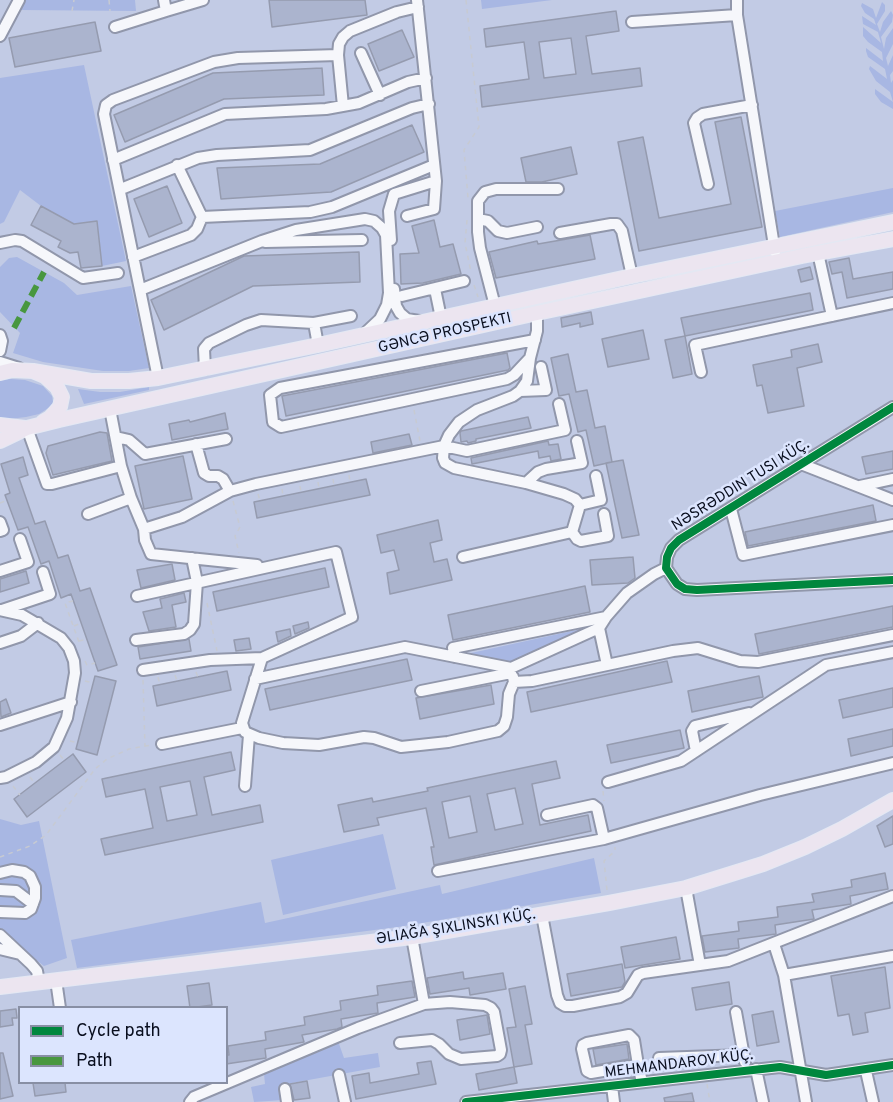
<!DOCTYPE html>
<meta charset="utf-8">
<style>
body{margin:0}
#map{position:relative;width:893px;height:1102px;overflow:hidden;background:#c2cbe5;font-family:Overpass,sans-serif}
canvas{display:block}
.legend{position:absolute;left:18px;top:1006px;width:210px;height:78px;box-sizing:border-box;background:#dce5fe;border:2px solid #888fa4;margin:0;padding:8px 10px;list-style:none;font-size:18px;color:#090e1e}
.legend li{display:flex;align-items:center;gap:12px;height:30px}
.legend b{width:30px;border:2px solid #888fa4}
</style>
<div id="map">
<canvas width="893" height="1102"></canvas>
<ul class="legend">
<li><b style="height:8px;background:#00873e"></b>Cycle path</li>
<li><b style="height:8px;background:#48973f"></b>Path</li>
</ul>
</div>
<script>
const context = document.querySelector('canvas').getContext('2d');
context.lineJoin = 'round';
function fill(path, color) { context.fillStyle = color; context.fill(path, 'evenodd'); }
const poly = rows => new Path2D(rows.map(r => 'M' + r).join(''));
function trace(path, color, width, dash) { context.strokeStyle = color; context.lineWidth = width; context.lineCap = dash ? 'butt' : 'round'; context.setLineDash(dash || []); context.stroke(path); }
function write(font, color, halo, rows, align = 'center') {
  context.font = font + ' Overpass,sans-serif'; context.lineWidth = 5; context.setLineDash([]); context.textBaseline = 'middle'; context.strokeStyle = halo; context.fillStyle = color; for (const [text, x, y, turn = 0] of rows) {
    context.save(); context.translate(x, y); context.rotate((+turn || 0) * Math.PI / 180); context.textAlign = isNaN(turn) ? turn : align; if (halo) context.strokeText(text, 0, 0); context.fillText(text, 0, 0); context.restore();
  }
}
const green = poly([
 [26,0,135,0,136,11,21,10],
 [481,0,552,0,482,9],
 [882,2,885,5,885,11,877,24,880,32,883,22,891,11,893,15,892,22,881,37,884,49,886,38,893,28,893,44,886,58,888,66,893,55,893,71,890,75,891,83,893,80,893,109,881,102,875,94,875,89,893,102,890,92,876,81,869,69,870,66,887,79,885,69,868,57,866,51,866,48,883,61,882,52,868,42,863,36,863,27,881,43,878,32,863,24,862,16,876,25,874,19,865,13,861,6,862,3,873,9,876,18],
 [84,65,126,261,102,266,97,221,74,224,41,206,20,190,4,222,0,224,0,78],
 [893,188,893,212,780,237,775,211],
 [17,257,64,283,77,295,131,286,149,368,129,371,103,371,43,362,13,353,20,333,0,312,0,267,9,258],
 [11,379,25,380,43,386,52,396,53,402,50,407,39,414,26,417,0,420,0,380],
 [149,387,149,390,84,404,78,389,100,392,120,392],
 [586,628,512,664,462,655],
 [0,819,21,825,39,821,67,958,44,966,11,941,0,942],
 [383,834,396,889,283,915,271,860],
 [594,858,601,893,398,927,77,968,71,940,261,902,265,923,440,885,442,894],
 [338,1041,344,1058,378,1053,380,1067,281,1085,283,1100,254,1102,251,1087,265,1084,264,1074]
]);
const building = poly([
 [269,0,365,0,367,15,272,27,269,0],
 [616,11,619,31,586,36,592,74,640,68,642,86,482,107,480,86,529,79,524,42,486,47,484,29,616,11],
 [571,38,576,74,544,78,539,42,571,38],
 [95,22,101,51,15,67,9,38,95,22],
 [402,30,414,57,379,71,368,44,402,30],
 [322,68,324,95,224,99,125,142,114,115,213,73,322,68],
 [741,117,762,227,639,251,618,142,643,137,659,218,731,204,715,122,741,117],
 [412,125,424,152,331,192,221,199,217,168,320,164,412,125],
 [571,147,577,174,542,182,526,182,521,158,571,147],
 [167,186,182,223,149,237,134,199,167,186],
 [41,206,74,224,97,221,102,266,81,268,78,252,70,253,58,247,61,241,31,225,41,206],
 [434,220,440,247,453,244,461,274,423,283,401,284,400,254,419,253,412,226,434,220],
 [590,235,595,259,496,278,489,252,537,241,538,244,590,235],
 [359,252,360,282,253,286,164,330,151,300,244,256,359,252],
 [849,258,853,279,893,272,893,289,847,298,842,272,832,274,829,262,849,258],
 [810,267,813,279,801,282,798,270,810,267],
 [810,293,813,310,685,336,681,318,810,293],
 [591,312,593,324,580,327,580,323,562,327,561,318,591,312],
 [643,330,649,359,608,367,602,339,643,330],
 [685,336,692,374,673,378,665,340,685,336],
 [818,344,822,362,797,368,804,406,768,413,762,385,757,386,753,365,792,357,791,350,818,344],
 [507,353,510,368,508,370,286,416,282,396,507,353],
 [568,354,576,392,587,390,595,428,605,426,612,462,594,466,586,430,578,432,569,394,559,396,551,358,568,354],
 [225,413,228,429,172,440,169,424,189,420,190,422,225,413],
 [528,417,531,428,476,439,476,441,468,443,467,441,461,442,460,433,461,431,528,417],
 [100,432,107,433,112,461,53,475,46,453,48,446,100,432],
 [409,434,412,445,373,453,371,442,409,434],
 [548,441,549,445,558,444,561,459,551,461,550,456,539,458,538,451,472,464,471,458,548,441],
 [893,451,893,469,866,474,862,457,893,451],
 [183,456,192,499,144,509,135,466,183,456],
 [23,457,28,475,19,478,35,524,45,521,58,558,68,555,80,591,90,588,117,665,98,671,71,594,61,598,49,561,41,564,28,527,18,530,5,495,10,493,1,464,23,457],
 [623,460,639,535,622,538,606,463,623,460],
 [366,479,370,495,257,518,254,502,366,479],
 [873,505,876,521,748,546,745,532,873,505],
 [438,520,442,540,430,543,434,562,447,559,452,580,390,594,387,573,399,570,394,550,381,553,377,535,438,520],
 [633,557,635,578,628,583,592,585,590,560,633,557],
 [172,564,175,580,141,588,137,570,172,564],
 [325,568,329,587,217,611,213,592,325,568],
 [26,571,29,583,0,592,0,579,26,571],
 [585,586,590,612,453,640,448,615,585,586],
 [184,593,186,602,172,605,176,627,149,631,143,612,162,608,160,599,184,593],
 [893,606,893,627,759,654,755,634,893,606],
 [308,622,309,628,295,634,293,626,308,622],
 [290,629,291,636,278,642,276,632,290,629],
 [249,638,251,649,236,651,234,640,249,638],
 [189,639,191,651,140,659,138,647,189,639],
 [407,659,412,680,270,710,265,689,407,659],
 [667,661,672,682,531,712,527,692,667,661],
 [227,671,231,690,157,706,153,686,227,671],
 [95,676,116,681,97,755,76,749,95,676],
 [759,676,763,697,692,712,688,691,759,676],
 [491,685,494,704,420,719,416,698,491,685],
 [893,688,893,707,843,718,839,700,893,688],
 [6,699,11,713,1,717,0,702,6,699],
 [893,729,893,746,851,756,848,739,893,729],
 [680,730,684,748,611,763,607,745,680,730],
 [231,752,235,770,204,777,212,815,260,805,263,822,105,855,101,839,153,828,145,789,106,797,102,779,231,752],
 [190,781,197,815,167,821,160,787,190,781],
 [73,754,86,772,27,817,14,799,73,754],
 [556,761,560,778,532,784,540,825,588,815,591,831,434,865,431,847,434,847,426,808,377,818,379,825,344,832,338,805,372,798,373,802,428,791,427,788,556,761],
 [515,788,523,824,495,830,487,794,515,788],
 [470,796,477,832,449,838,442,802,470,796],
 [893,816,893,844,885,847,877,826,893,816],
 [885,873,888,889,850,896,851,904,812,910,814,919,775,925,776,934,738,939,739,948,705,952,702,936,739,931,738,922,778,917,777,907,814,902,812,894,852,887,851,880,885,873],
 [676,937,680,959,625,968,621,947,676,937],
 [622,964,625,982,622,987,571,996,567,974,622,964],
 [885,967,890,1008,865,1013,868,1032,853,1035,849,1014,838,1016,831,976,885,967],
 [463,972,464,979,503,973,506,989,470,995,469,988,430,994,427,978,463,972],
 [412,981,415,997,377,1003,378,1013,341,1019,342,1027,337,1029,302,1035,304,1042,265,1049,266,1058,226,1064,226,1055,229,1055,228,1046,266,1040,265,1032,305,1025,304,1017,341,1010,340,1001,378,995,377,986,412,981],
 [729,982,732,1004,696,1010,692,988,729,982],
 [209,983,212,1005,190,1008,187,986,209,983],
 [525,986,532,1024,525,1025,532,1064,514,1067,507,1028,516,1027,509,989,525,986],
 [16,1009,17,1018,12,1018,13,1025,0,1027,0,1011,16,1009],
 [773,1011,779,1042,757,1046,752,1015,773,1011],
 [487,1015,490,1034,460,1040,457,1020,487,1015],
 [627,1044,629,1059,596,1065,593,1049,627,1044],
 [0,1053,3,1053,13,1096,0,1099,0,1053],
 [431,1061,436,1084,356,1099,352,1076,369,1073,370,1083,419,1074,417,1063,431,1061],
 [514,1067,517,1083,479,1090,476,1074,514,1067],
 [307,1081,310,1098,294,1100,290,1084,307,1081],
 [33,1083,65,1083,66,1092,35,1096,33,1083],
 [692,1093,694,1102,665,1102,664,1098,692,1093]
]);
const path = poly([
 [109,0,110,11],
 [466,0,479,127,464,150,468,198],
 [72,11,74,0],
 [467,220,465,243,471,272],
 [474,285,478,297],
 [414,410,420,441],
 [349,475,350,482],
 [333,479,334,485],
 [318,482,319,488],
 [300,486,301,492],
 [282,489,283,496],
 [258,494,260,501],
 [233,501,240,527,235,536,239,553],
 [0,503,8,500],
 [73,601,65,603,80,645],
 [207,603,217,651],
 [74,626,81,623],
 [79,641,87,639],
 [85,661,87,665,95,663],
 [196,672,198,677],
 [175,675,177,681],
 [158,677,160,685],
 [143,680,145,747],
 [85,681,93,683],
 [70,741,78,743],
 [60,755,65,761],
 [30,777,35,784],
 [13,786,20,795],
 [603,791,604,801],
 [0,857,30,846,46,835,95,769,107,759,129,749,152,745],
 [607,890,604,861,615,851,615,847],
 [707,1084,710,1102]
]);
const minor = poly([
 [164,0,166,11,203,0],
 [737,0,737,15,775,252],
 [632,22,737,15],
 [115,27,166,11],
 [0,36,19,0],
 [361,53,380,95],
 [338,55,343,106],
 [113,160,225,114,326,109,359,103,408,82,426,78],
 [177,165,202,217],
 [708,184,694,123,697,118,703,114,752,105],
 [121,189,198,158,217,155,310,150,412,108,429,104],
 [407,216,434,209,436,181],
 [478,219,488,221,498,231,507,233,537,227],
 [560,233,611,224,617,224,622,231,632,276],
 [391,240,389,211,394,194,436,181,417,0],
 [265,242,362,240],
 [0,243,15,240,22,241,83,278,118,273],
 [818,253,832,316],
 [133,257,191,235,197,229,202,217,310,212,332,207,434,165],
 [394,289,396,306,400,313,407,319,419,321],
 [435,289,441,318],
 [140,290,262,241,296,230,365,219,374,221,382,228,386,235,389,293,387,305,380,319,363,335],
 [402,296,464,281],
 [495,306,480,248,478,232,478,201,485,192,496,189,558,189],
 [314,323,351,316],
 [0,335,2,341,0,351],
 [530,358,514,375,507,379,281,427,273,422,270,395,280,388,535,340],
 [0,362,19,368],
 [205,369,204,349,209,343,246,325,261,320,314,323,318,345],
 [701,372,695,345,893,303],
 [158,378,104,114,106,105,113,100,214,62,238,58,338,55,339,44,343,37,350,31,397,12,418,7],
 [520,391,546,390,541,367],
 [893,407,679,540,671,548,667,557,666,568,677,584,685,589,697,590,893,580],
 [110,409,121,466,131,498,144,529,145,540,151,554,257,565],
 [27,428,47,484,52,484,121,466],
 [116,437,129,440,145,454,226,439],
 [196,444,204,473,209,476,218,476,223,479,230,491],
 [801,464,893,500],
 [526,483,538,472,546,469,582,463,577,441],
 [860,486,893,479],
 [580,505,601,500,596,476],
 [731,509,743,555,893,525],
 [88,514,131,498],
 [0,522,3,530,0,531],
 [144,529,182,517,230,491,256,484,444,446,467,451,565,430,559,404],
 [572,532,577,539,581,541,608,536,604,514],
 [463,557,572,532,580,505,575,499,564,494,526,483,454,468,445,463,443,458,444,446,449,435,459,422,477,410,513,396,520,391,527,381,530,358,537,331,537,313],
 [0,571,28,562,20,539],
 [137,596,336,552,352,617,262,658,242,723,245,732,259,738,283,743,319,745,364,737,374,738,401,747,448,742,498,731,504,726,507,717,509,694,514,682],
 [0,610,22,615,61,638,69,648,74,661,75,673,67,718,54,747,36,762,6,777,0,778],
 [2,610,50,594,43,572],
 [136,640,184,634,190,630,194,624,197,582,192,558],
 [0,643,21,636,38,623],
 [455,657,453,648,606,617],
 [607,665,673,651,698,648,740,661,758,662,893,635],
 [143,670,210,660,262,658],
 [513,677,514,682,532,681,607,665,599,628],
 [255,679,405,647,511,668,599,628,606,617,627,593,654,574,666,568],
 [421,691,511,673],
 [0,725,71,702],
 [162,744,242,728],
 [696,751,692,731,695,726,749,713],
 [608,782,681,761,826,665,893,652],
 [245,786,249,735],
 [547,815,593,805,597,808,604,839],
 [438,871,604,839,760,795,893,763],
 [0,873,12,870,24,872,30,876,35,887,35,898,31,909,25,913,0,912],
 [686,888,700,965],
 [0,890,16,891,33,904],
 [542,915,557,995,560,1003,565,1006,573,1006,620,997,627,993,638,975,643,973,728,961,893,896],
 [0,935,31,964,37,971,39,982],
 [774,944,784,975,806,1102],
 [0,949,20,954],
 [784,975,893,956],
 [56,980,60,1008],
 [736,1012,745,1062],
 [400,1043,432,1040,439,1044,449,1054,461,1059,497,1056,500,1054,501,1050,494,1012,491,1008,485,1005,450,1002,424,1004,412,937],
 [659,1058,744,1055],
 [638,1065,634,1040,629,1035,587,1043,583,1045,582,1049,587,1071,591,1073,638,1065,642,1082],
 [756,1069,763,1102],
 [866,1071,873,1102],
 [339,1075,345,1102],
 [612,1086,614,1102],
 [285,1089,287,1102],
 [190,1102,194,1097,358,1028,424,1004],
 [466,1102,780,1067,826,1075,893,1065]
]);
const major = poly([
 [33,371,91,381,129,381,158,378,318,345,632,276,893,222],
 [0,373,12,370,33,371,45,376,57,387,62,397,60,407,50,418,43,422],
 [0,425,25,428],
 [0,441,27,428,59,420,537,313,802,256,893,239],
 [0,987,412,937,609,903,686,888,763,864,805,847,842,829,893,800]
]);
const quiet = poly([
 [14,328,44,272]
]);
const cycleway = poly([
 [893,407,679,540,671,548,667,557,666,568,677,584,685,589,697,590,893,580],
 [466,1102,780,1067,826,1075,893,1065]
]);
const streetNames = [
 ["GƏNCƏ PROSPEKTI",445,334,-13],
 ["NƏSRƏDDIN TUSI KÜÇ.",741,486,-32],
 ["ƏLIAĞA ŞIXLINSKI KÜÇ.",456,928,-9],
 ["MEHMANDAROV KÜÇ.",679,1065,-7]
];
fill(green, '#a8b7e3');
fill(building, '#abb4ce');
trace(building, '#959baf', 1.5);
trace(minor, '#9197ab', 14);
trace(major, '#e4e8f3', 16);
trace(path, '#c7cad2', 1.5, [4.5, 4.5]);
trace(minor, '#f6f7fb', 10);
trace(major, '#ece5f0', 14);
trace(quiet, '#48973f', 6, [12, 6]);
trace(cycleway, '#00873e', 8);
write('15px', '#090e1e', '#dce5fe', streetNames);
</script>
